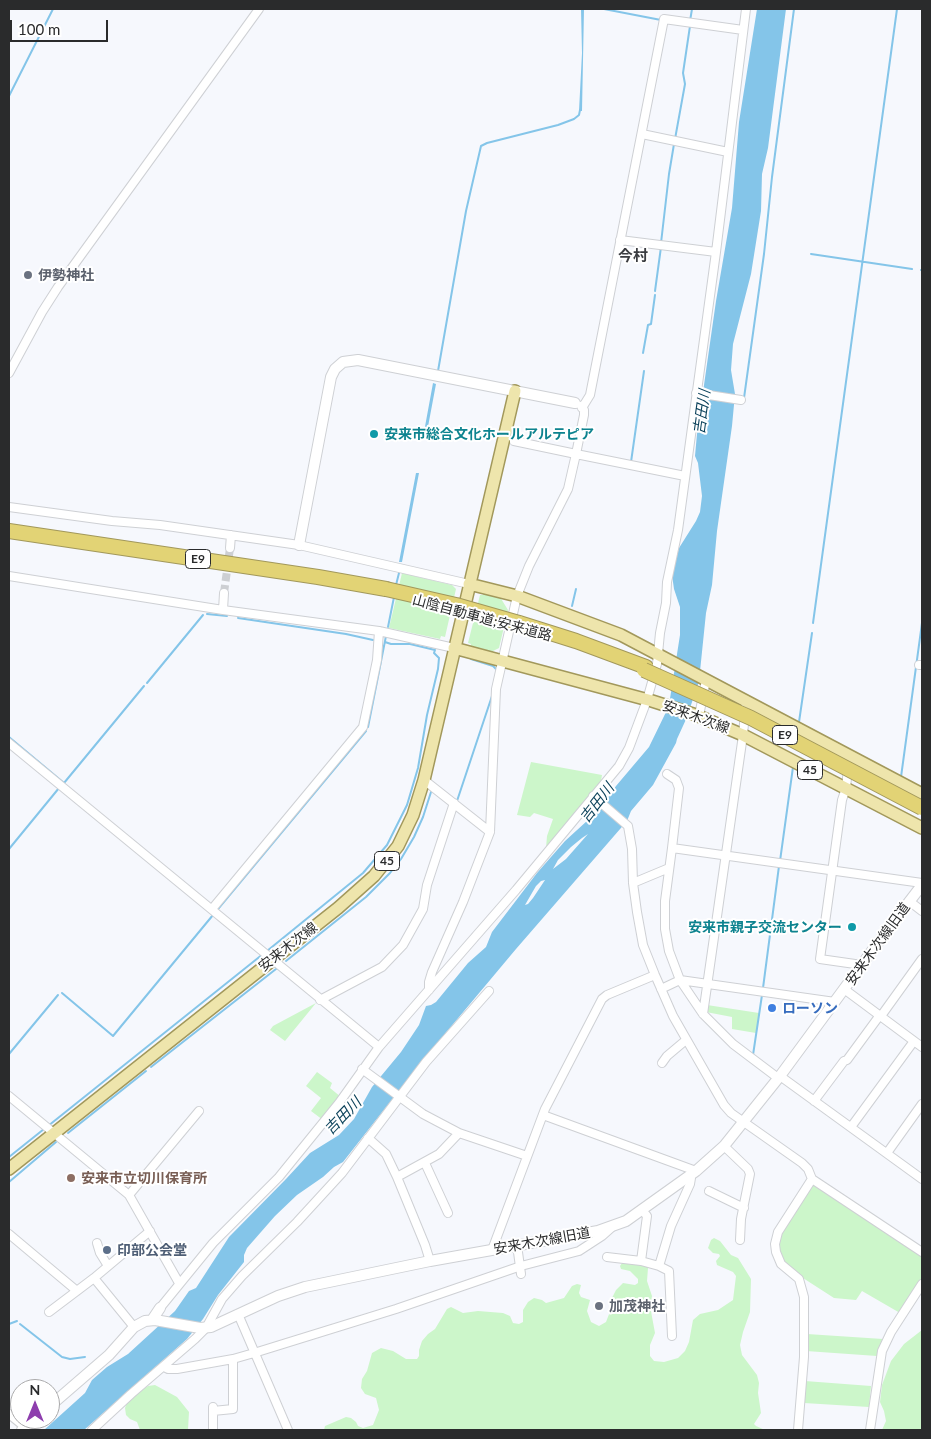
<!DOCTYPE html>
<meta charset="utf-8">
<style>
body{margin:0}
#map{position:relative;width:931px;height:1439px;overflow:hidden;background:#f6f8fd;font-family:Lato,sans-serif}
canvas{display:block}
.frame{position:absolute;inset:0;border:10px solid #2a2b2c;pointer-events:none}
.north{position:absolute;left:10px;top:1379px;width:50px;height:50px;box-sizing:border-box;background:#fff;border:1px solid #aaaaab;border-radius:50%;rotate:0deg;font-size:14px;font-weight:700;line-height:20px;text-align:center;color:#2a2b2c}
.north::after{content:'';display:block;margin:auto;width:18px;height:22px;background:#8e3eae;clip-path:polygon(50% 0,100% 100%,50% 72%,0 100%)}
.scale{position:absolute;left:10px;top:20px;width:98px;height:22px;box-sizing:border-box;border:2px solid #2a2b2c;border-top:0;padding-left:6px;font-size:15px;line-height:18px;white-space:nowrap;color:#2a2b2c;-webkit-text-stroke:4px #fff;paint-order:stroke}
</style>
<div id="map">
<canvas width="931" height="1439"></canvas>
<div class="frame"></div>
<div class="north">N</div>
<div class="scale">100 m</div>
</div>
<script>
const context = document.querySelector('canvas').getContext('2d');
context.lineJoin = 'round';
function fill(path, color) { context.fillStyle = color; context.fill(path, 'evenodd'); }
const poly = rows => new Path2D(rows.map(r => 'M' + r).join(''));
function trace(path, color, width, dash) { context.strokeStyle = color; context.lineWidth = width; context.lineCap = dash ? 'butt' : 'round'; context.setLineDash(dash || []); context.stroke(path); }
function write(font, color, halo, rows, align = 'center') {
  context.font = font + ' Lato,"Noto Sans JP",sans-serif'; context.lineWidth = 4; context.setLineDash([]); context.textBaseline = 'middle'; context.strokeStyle = halo; context.fillStyle = color; for (const [text, x, y, turn = 0] of rows) {
    context.save(); context.translate(x, y); context.rotate((+turn || 0) * Math.PI / 180); context.textAlign = isNaN(turn) ? turn : align; if (halo) context.strokeText(text, 0, 0); context.fillText(text, 0, 0); context.restore();
  }
}
const green = poly([
 [402,573,452,585,456,589,445,637,441,636,440,639,389,628],
 [483,593,500,597,508,610,499,648,489,653,470,648,471,644,468,643,480,595,483,595],
 [531,762,602,775,601,781,546,848,547,836,553,819,534,813,530,817,517,815],
 [316,1003,285,1041,270,1030,273,1026],
 [707,1005,759,1013,756,1033,732,1029,732,1017,706,1012],
 [317,1072,332,1083,330,1088,341,1097,323,1120,311,1111,321,1098,306,1086],
 [813,1183,922,1256,922,1279,900,1313,862,1291,856,1300,834,1298,789,1269,781,1260,778,1239],
 [714,1238,720,1241,731,1255,738,1258,751,1279,750,1312,743,1332,740,1345,742,1355,757,1375,759,1383,758,1393,761,1413,754,1424,756,1426,765,1430,324,1430,325,1426,346,1417,351,1418,356,1422,358,1426,363,1428,373,1425,379,1410,376,1398,365,1394,361,1388,362,1379,367,1371,372,1353,381,1348,393,1351,406,1359,417,1359,419,1356,419,1350,422,1341,428,1334,435,1329,447,1309,451,1307,463,1313,478,1311,503,1313,510,1316,513,1323,519,1324,523,1322,523,1310,528,1302,534,1298,542,1300,546,1303,564,1298,572,1286,577,1284,581,1285,579,1293,581,1297,590,1300,587,1311,591,1322,599,1326,606,1322,611,1309,612,1298,616,1290,623,1283,635,1285,638,1283,638,1279,630,1271,621,1269,620,1266,622,1263,644,1264,648,1268,647,1281,652,1296,650,1306,655,1333,650,1345,650,1356,654,1361,664,1362,678,1358,685,1351,689,1342,693,1320,700,1314,718,1310,733,1300,736,1276,733,1272,717,1265,716,1261,720,1256,719,1254,713,1253,708,1248,711,1240],
 [922,1330,922,1430,882,1430,886,1421,884,1411,880,1402,882,1385,891,1361,904,1344],
 [807,1334,883,1339,877,1356,806,1351],
 [805,1381,871,1386,869,1407,804,1403],
 [155,1385,177,1397,189,1412,188,1430,140,1430,137,1422,130,1419,126,1415,125,1408,128,1400,148,1386]
]);
const water = poly([
 [581,9,584,9,582,111,579,111,582,53],
 [757,9,786,9,768,148,762,174,761,211,751,274,733,344,731,370,735,394,732,426,717,531,712,585,706,613,699,681,689,711,669,705,680,635,680,607,674,589,672,575,679,548,696,521,700,512,702,496,698,463,695,456,697,434,716,301,732,208,739,122],
 [433,383,436,384,427,432,424,432],
 [416,473,419,473,402,562,399,562],
 [668,708,688,715,677,739,676,743,653,785,631,811,627,821,516,949,423,1060,343,1162,334,1167,323,1177,297,1195,275,1216,247,1248,244,1255,244,1262,218,1295,203,1319,187,1339,84,1430,44,1430,85,1393,92,1380,107,1367,128,1354,175,1311,189,1291,196,1288,229,1237,286,1179,310,1153,339,1135,354,1119,372,1087,401,1052,419,1025,426,1006,431,1005,436,1002,468,963,486,947,492,932,537,873,565,841,599,810,616,786,649,747],
 [588,834,566,859,553,869,558,860,571,847,582,838],
 [545,880,533,898,528,904,525,905,536,886,541,881]
]);
const stream = poly([
 [604,9,661,20],
 [690,21,692,9],
 [9,96,53,9],
 [675,139,685,84,683,73,690,26],
 [661,243,669,174,674,144],
 [811,254,912,269],
 [921,270,922,270],
 [655,291,661,247],
 [643,353,648,325,651,324,655,295],
 [438,371,466,211,481,146,487,143,558,125,574,119,579,115,580,110],
 [744,398,764,254,772,177,794,9],
 [631,462,644,371],
 [396,585,399,573],
 [572,606,576,589],
 [207,614,227,616],
 [238,618,346,634,373,640],
 [813,623,897,9],
 [388,627,394,597],
 [471,659,493,666,497,670],
 [147,683,203,615],
 [799,722,812,633],
 [368,727,386,636],
 [9,737,64,783],
 [901,777,922,623],
 [64,783,144,686],
 [457,801,492,696],
 [9,849,59,788],
 [780,861,793,767],
 [218,909,366,731],
 [267,951,363,873,387,845,407,805,418,768,427,715,438,669,439,658,434,653,435,650,410,644,391,644,385,642],
 [286,961,366,897,390,873,401,859,414,837,423,817,431,792],
 [763,988,779,866],
 [62,993,113,1036,213,915],
 [9,1054,58,995],
 [753,1055,762,995],
 [151,1067,276,969],
 [48,1126,263,954],
 [68,1133,146,1071],
 [9,1157,44,1129],
 [9,1182,56,1142],
 [9,1324,17,1321],
 [20,1324,62,1357,70,1359,85,1357]
]);
const streetTunnel = poly([
 [224,593,230,548]
]);
const street = poly([
 [642,134,728,152],
 [620,240,716,252],
 [9,373,42,312,58,287,259,9],
 [696,393,741,400],
 [582,408,590,395,664,19,743,30],
 [514,441,576,454,584,415,584,410,581,406],
 [9,507,112,521,160,525,299,545,469,584],
 [230,548,231,535],
 [9,576,223,610,379,631,454,648],
 [223,610,224,593],
 [919,665,922,665],
 [699,716,706,680],
 [9,743,379,1047],
 [848,768,846,788,842,800,820,959,862,965],
 [667,774,676,780,679,788,672,848],
 [424,780,490,832],
 [593,796,628,826,632,849,633,883,637,912,643,945,655,975,673,1016,724,1105,731,1113,802,1163,808,1169,812,1179,922,1252],
 [633,883,669,868],
 [909,901,922,911],
 [212,909,363,727,377,660,379,631],
 [661,989,680,980,835,1002],
 [844,989,922,1047],
 [429,990,429,982,432,972,463,902,490,832,496,689,517,596,529,566,568,489,576,454,685,476],
 [320,1000,382,967,403,945,423,909,427,885,454,803],
 [703,1014,743,735,746,701],
 [881,1016,922,959],
 [662,1063,667,1056,686,1040],
 [362,1069,423,1114,459,1133,439,1154,397,1177,425,1245,430,1261],
 [780,1076,922,1179],
 [778,1078,733,1044,703,1014,680,980,669,951,665,929,665,901,672,848,922,883],
 [9,1096,129,1195,179,1283],
 [814,1101,844,1061,847,1060,880,1015],
 [543,1115,696,1171],
 [851,1127,914,1041],
 [459,1133,527,1156],
 [368,1138,386,1154,397,1177],
 [724,1146,748,1169,750,1174,741,1219,740,1240],
 [887,1153,922,1104],
 [425,1163,448,1213],
 [709,1191,744,1208],
 [129,1195,199,1111],
 [9,1234,77,1291],
 [97,1243,100,1253,108,1266],
 [517,1245,521,1274],
 [492,1250,545,1109,602,999,607,995,655,975],
 [607,1257,641,1261,659,1266,669,1271,672,1336],
 [641,1261,647,1216,642,1210],
 [659,1266,671,1226,690,1184,691,1178,690,1175],
 [94,1278,134,1327],
 [160,1308,213,1243,279,1177,339,1103,379,1047,516,890,619,766,629,748,647,700,657,664,660,633,666,603,667,582,678,530,716,252,746,9],
 [49,1312,94,1278,150,1231],
 [238,1314,288,1430],
 [164,1367,168,1369,177,1369,233,1359,254,1353,396,1309,521,1266,579,1251,602,1236,611,1228],
 [213,1407,213,1430],
 [213,1411,233,1409,233,1359],
 [9,1414,25,1427],
 [92,1430,131,1394,195,1339,206,1328,222,1299,242,1276,297,1222,342,1173,426,1062,489,991],
 [798,1430,804,1357,804,1297,799,1279,781,1264,776,1252,775,1244,778,1232,812,1179],
 [870,1430,882,1351,891,1332,922,1284]
]);
const secondary = poly([
 [299,545,331,377,335,369,343,362,358,360,575,403],
 [152,1320,160,1308],
 [50,1406,109,1355,134,1327,145,1321,155,1320,200,1328,211,1327,278,1296,305,1287,430,1261,598,1231,626,1221,696,1171,724,1146,780,1076,880,940,922,885],
 [22,1430,35,1419]
]);
const primary = poly([
 [469,584,517,596,621,635,922,794],
 [454,648,652,701,696,715,743,735,922,828],
 [9,1169,338,908,374,876,398,846,413,815,424,780,515,391]
]);
const highway = poly([
 [9,531,318,577,386,589],
 [519,623,576,641,646,667]
]);
const highwayBridge = poly([
 [386,589,456,605,519,623],
 [644,670,751,718,922,808]
]);
const markers = [
 [28,275,5,"#6b7280"],
 [374,434,5,"#0f9aa8"],
 [852,927,5,"#0f9aa8"],
 [772,1008,5,"#3f7fe0"],
 [71,1178,5,"#8d6e63"],
 [107,1250,5,"#5c6f8a"],
 [599,1306,5,"#6b7280"]
];
const shields = [
 [198,559,25],
 [785,735,25],
 [810,770,25],
 [387,861,25]
];
const shieldNames = [
 ["E9",198,559],
 ["E9",785,735],
 ["45",810,770],
 ["45",387,861]
];
const worshipNames = [
 ["伊勢神社",38,275],
 ["加茂神社",609,1306]
];
const cultureNames = [
 ["安来市総合文化ホールアルテピア",384,434],
 ["安来市親子交流センター",842,927,"right"]
];
const streetNames = [
 ["山陰自動車道;安来道路",482,618,15],
 ["安来木次線",696,717,20],
 ["安来木次線旧道",878,944,-54],
 ["安来木次線",288,947,-38],
 ["安来木次線旧道",542,1241,-10]
];
const shopNames = [
 ["ローソン",782,1008]
];
const educationNames = [
 ["安来市立切川保育所",81,1178]
];
const serviceNames = [
 ["印部公会堂",117,1250]
];
const neighbourhoodNames = [
 ["今村",633,256]
];
const waterNames = [
 ["吉田川",702,412,-82],
 ["吉田川",597,803,-52],
 ["吉田川",343,1116,-46]
];
fill(green, '#ccf6ca');
fill(water, '#84c5e9');
trace(stream, '#84c5e9', 2);
trace(streetTunnel, '#cdcfd3', 8, [8, 4]);
trace(street, '#ced0d4', 10);
trace(secondary, '#ced0d4', 12);
trace(primary, '#a2985b', 14);
trace(highway, '#a2985b', 16);
trace(street, '#fff', 8);
trace(secondary, '#fff', 10);
trace(primary, '#eee5ac', 11);
trace(highway, '#e2d375', 14);
trace(highwayBridge, '#a2985b', 16, []);
trace(highwayBridge, '#e2d375', 14);
for (const [x, y, r, color] of markers) { const dot = new Path2D(); dot.arc(x, y, r, 0, 2 * Math.PI); context.fillStyle = color; context.fill(dot); trace(dot, '#fff', 2); }
for (const [x, y, w] of shields) { const box = new Path2D(); box.roundRect(x - w / 2, y - 9.5, w, 19, 4); context.fillStyle = '#fff'; context.fill(box); trace(box, '#2a2b2c', 1); }
write('bold 12px', '#2a2b2c', null, shieldNames);
write('bold 14px', '#5b616d', '#fff', worshipNames, 'left');
write('bold 14px', '#0d838f', '#fff', cultureNames, 'left');
write('14px', '#2a2b2c', '#fff', streetNames);
write('bold 14px', '#366cbe', '#fff', shopNames, 'left');
write('bold 14px', '#785e54', '#fff', educationNames, 'left');
write('bold 14px', '#4e5e75', '#fff', serviceNames, 'left');
write('bold 15px', '#3b3d41', '#fff', neighbourhoodNames);
write('italic 15px', '#083f58', '#fff', waterNames);
</script>
